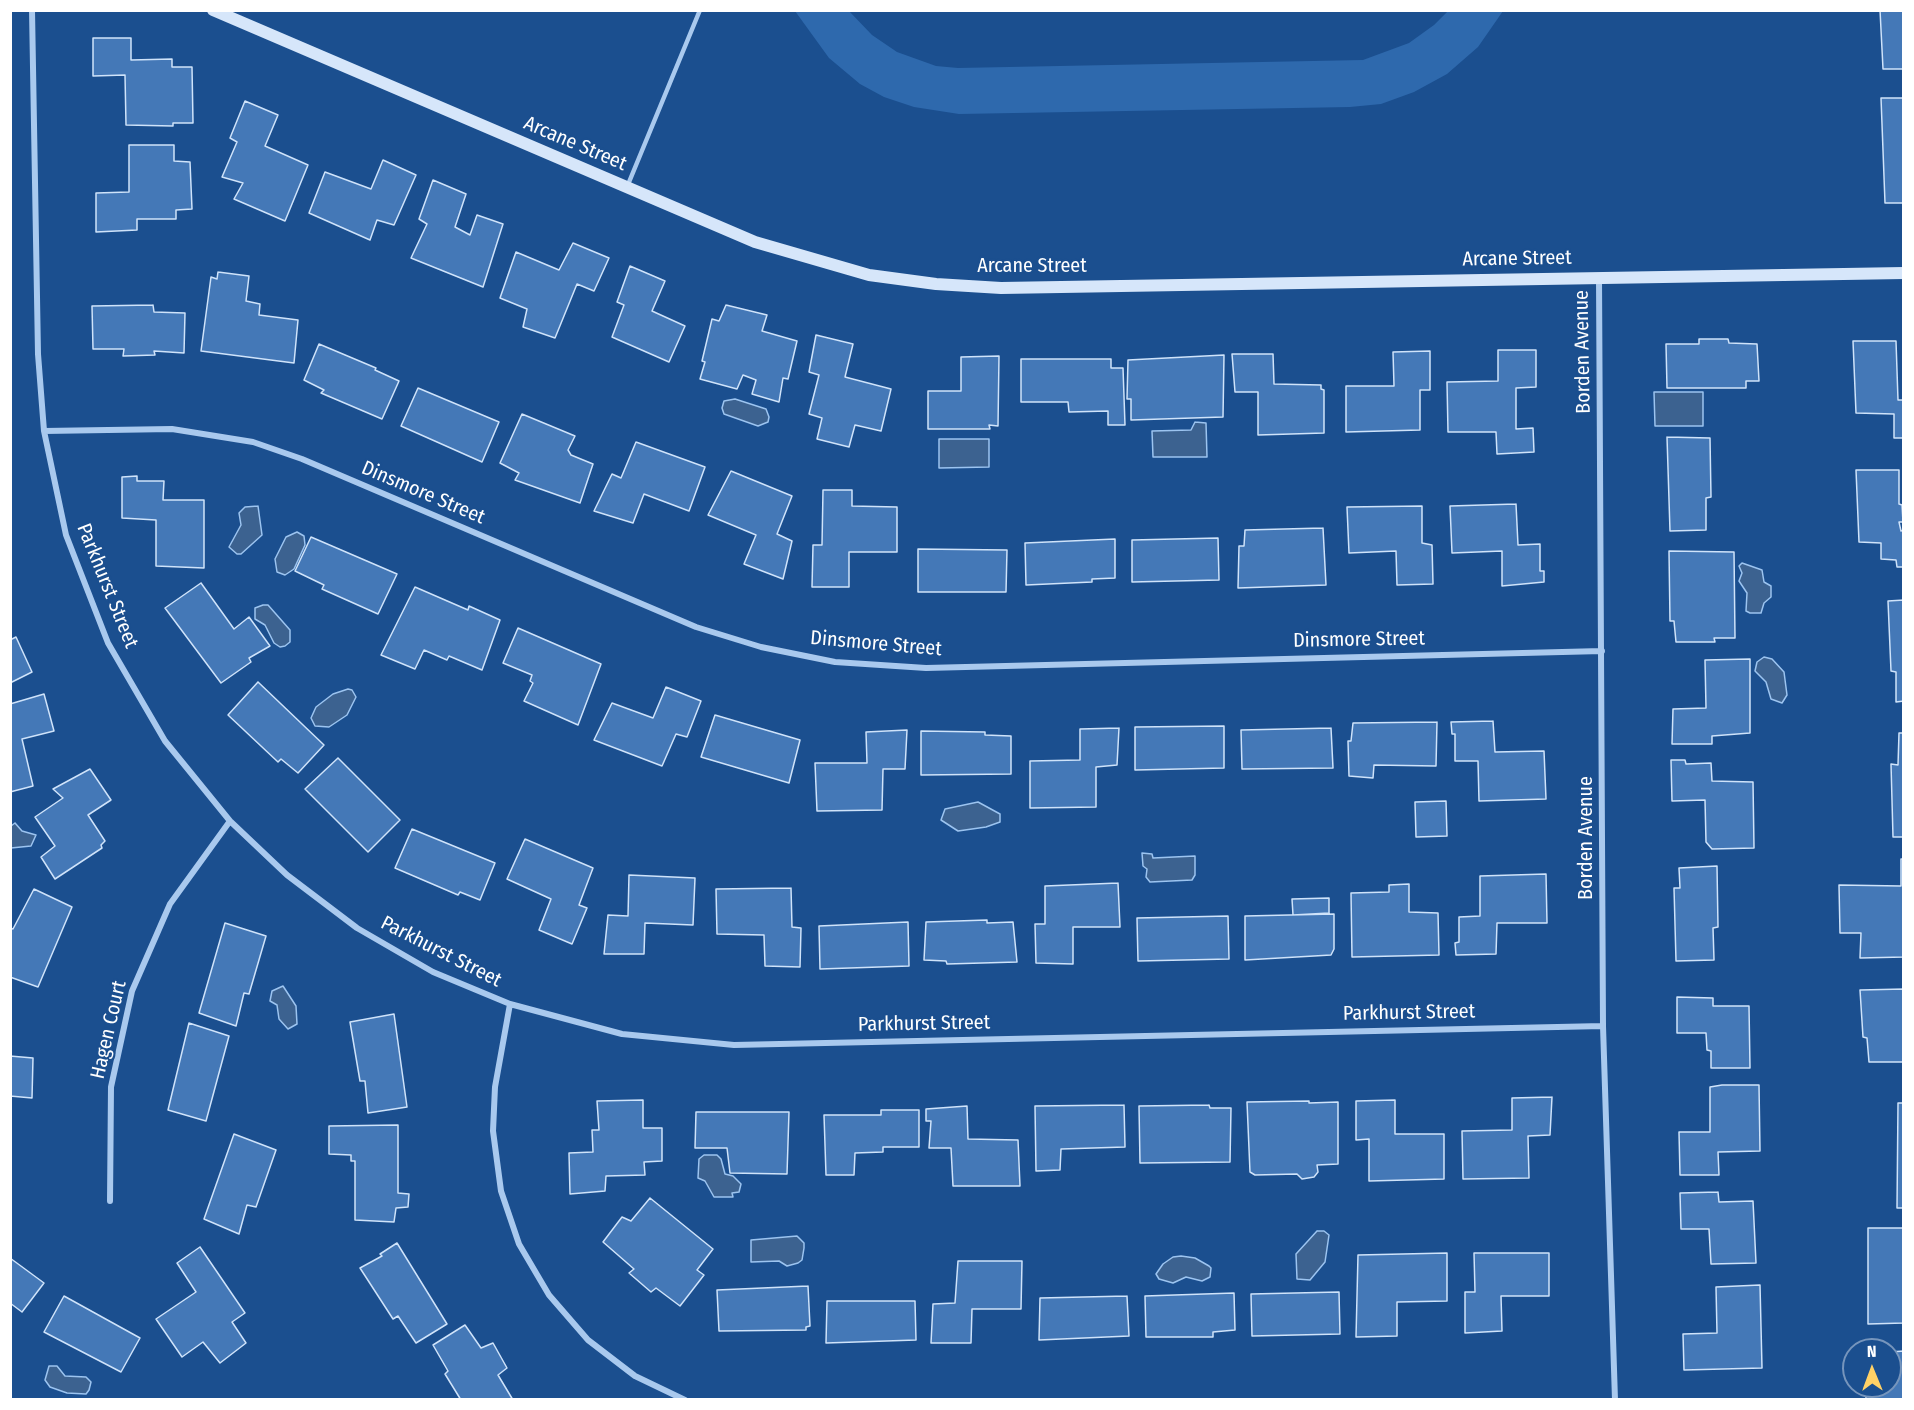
<!DOCTYPE html>
<style>
body{margin:0}
#map{position:relative;width:1914px;height:1410px;overflow:hidden;background:#1b4f8f;font-family:"Fira Sans Condensed",sans-serif}
canvas{display:block}
.frame{position:absolute;inset:0;border:12px solid #fff;pointer-events:none}
.north{position:absolute;left:1842px;top:1338px;width:60px;height:60px;box-sizing:border-box;background:#1b4f8f;border:2px solid #7695bc;border-radius:50%;rotate:359deg;font-size:16px;font-weight:700;line-height:24px;text-align:center;color:#fff}
.north::after{content:'';display:block;margin:auto;width:21px;height:27px;background:#ffd166;clip-path:polygon(50% 0,100% 100%,50% 72%,0 100%)}
</style>
<div id="map">
<canvas width="1914" height="1410"></canvas>
<div class="frame"></div>
<div class="north">N</div>
</div>
<script>
const context = document.querySelector('canvas').getContext('2d');
context.lineJoin = 'round';
function fill(path, color) { context.fillStyle = color; context.fill(path, 'evenodd'); }
const poly = rows => new Path2D(rows.map(r => 'M' + r).join(''));
function trace(path, color, width, dash) { context.strokeStyle = color; context.lineWidth = width; context.lineCap = dash ? 'butt' : 'round'; context.setLineDash(dash || []); context.stroke(path); }
function write(font, color, halo, rows, align = 'center') {
  context.font = font + ' "Fira Sans Condensed",sans-serif'; context.lineWidth = 4.5; context.setLineDash([]); context.textBaseline = 'middle'; context.strokeStyle = halo; context.fillStyle = color; for (const [text, x, y, turn = 0] of rows) {
    context.save(); context.translate(x, y); context.rotate((+turn || 0) * Math.PI / 180); context.textAlign = isNaN(turn) ? turn : align; if (halo) context.strokeText(text, 0, 0); context.fillText(text, 0, 0); context.restore();
  }
}
const green = poly([
 [795,11,849,11,872,35,897,52,936,66,958,68,1363,60,1409,43,1434,25,1448,11,1503,11,1478,47,1447,74,1414,92,1381,104,1350,107,959,114,914,107,884,97,860,84,829,58]
]);
const water = poly([
 [1654,392,1703,392,1703,426,1655,426,1654,392],
 [735,399,766,409,769,417,768,422,758,426,724,414,722,408,724,401,735,399],
 [1195,422,1206,423,1207,457,1153,457,1152,431,1191,430,1195,422],
 [939,439,989,439,989,467,939,468,939,439],
 [258,506,262,535,241,554,237,554,229,547,241,525,239,513,245,507,258,506],
 [297,532,304,536,305,545,294,569,285,575,277,572,275,559,286,537,297,532],
 [1742,563,1762,570,1764,582,1771,586,1771,597,1764,603,1761,613,1750,613,1746,611,1747,593,1739,581,1742,573,1739,566,1742,563],
 [263,605,268,605,290,630,290,642,285,646,280,647,274,643,265,625,255,619,255,608,263,605],
 [1764,657,1772,659,1784,672,1787,695,1782,703,1771,699,1766,682,1755,671,1757,662,1764,657],
 [348,689,352,690,356,697,347,715,329,727,315,726,311,718,316,707,333,694,348,689],
 [978,802,1000,814,1000,822,986,827,958,831,941,820,945,809,978,802],
 [15,823,22,831,36,835,31,846,11,848,11,826,15,823],
 [1142,853,1152,854,1153,858,1195,856,1195,875,1192,880,1150,882,1146,877,1147,869,1143,866,1142,853],
 [283,986,296,1006,297,1024,288,1029,279,1019,277,1005,270,1001,272,991,283,986],
 [704,1155,717,1155,721,1159,725,1174,733,1176,741,1184,739,1192,732,1193,733,1197,714,1197,705,1181,698,1178,699,1159,704,1155],
 [1317,1231,1324,1231,1329,1235,1325,1262,1310,1280,1297,1279,1296,1254,1317,1231],
 [797,1236,804,1243,804,1248,802,1260,798,1263,787,1266,779,1261,751,1262,751,1240,797,1236],
 [1181,1256,1195,1258,1209,1266,1211,1268,1210,1277,1202,1281,1186,1277,1173,1283,1159,1279,1156,1274,1163,1264,1173,1257,1181,1256],
 [49,1366,57,1366,65,1376,86,1377,91,1382,89,1390,86,1394,67,1393,50,1387,45,1380,49,1366]
]);
const building = poly([
 [1880,10,1904,10,1904,69,1883,69,1880,10],
 [93,38,131,38,131,60,172,59,172,67,192,67,193,123,173,123,173,126,126,125,125,75,93,76,93,38],
 [1881,98,1904,98,1904,203,1885,203,1881,98],
 [245,101,278,115,265,146,308,165,285,221,234,199,243,183,222,177,237,142,230,138,245,101],
 [129,145,174,145,174,161,190,162,192,209,176,210,176,219,137,219,137,230,96,232,96,193,129,192,129,145],
 [383,160,416,175,394,225,377,220,370,240,309,213,325,172,371,189,383,160],
 [433,180,466,194,455,227,470,235,477,215,503,224,483,287,411,258,427,224,419,219,433,180],
 [573,243,609,258,594,291,577,284,555,338,523,327,527,309,500,298,516,252,559,270,573,243],
 [630,266,665,281,652,311,685,326,669,362,612,337,624,305,617,302,630,266],
 [218,272,249,276,246,301,260,304,259,315,298,320,294,363,201,351,211,277,217,279,218,272],
 [153,305,154,312,185,313,184,353,154,351,155,355,123,356,124,349,93,349,92,306,153,305],
 [726,305,767,315,762,331,797,341,788,379,783,378,779,402,752,394,756,380,743,375,737,389,700,379,705,362,702,361,712,319,719,321,726,305],
 [816,335,853,344,845,377,891,389,881,431,855,425,849,447,817,439,822,418,809,414,819,375,809,372,816,335],
 [1699,339,1728,339,1729,343,1757,344,1759,381,1746,381,1746,388,1667,388,1666,344,1699,344,1699,339],
 [1853,341,1896,341,1898,400,1904,400,1904,438,1894,438,1894,414,1856,413,1853,341],
 [319,344,376,368,375,370,399,381,382,419,321,393,324,390,304,380,319,344],
 [1498,350,1536,350,1536,387,1516,388,1516,429,1533,428,1534,452,1497,454,1496,432,1448,432,1447,382,1498,381,1498,350],
 [1430,351,1430,390,1420,390,1420,430,1346,432,1346,386,1394,386,1393,352,1430,351],
 [1232,354,1273,354,1274,384,1321,385,1321,389,1324,390,1324,433,1258,435,1258,392,1235,392,1232,354],
 [1224,355,1223,417,1131,420,1131,399,1127,399,1128,360,1224,355],
 [999,356,998,426,989,425,990,429,928,429,928,391,961,391,961,357,999,356],
 [1021,359,1111,359,1111,368,1123,368,1125,425,1108,425,1108,411,1069,412,1068,402,1021,402,1021,359],
 [418,388,499,422,482,462,401,426,418,388],
 [522,414,575,436,568,450,571,455,593,464,580,503,515,480,519,473,500,463,522,414],
 [1667,437,1710,438,1711,497,1706,498,1706,530,1670,531,1667,437],
 [636,442,705,467,689,511,644,494,633,523,594,511,612,474,621,478,636,442],
 [1856,470,1899,470,1899,504,1902,505,1903,522,1899,522,1901,531,1904,530,1904,567,1897,567,1896,560,1881,559,1881,543,1859,542,1856,470],
 [731,471,792,496,777,534,792,541,783,579,744,564,756,535,708,515,731,471],
 [137,476,137,481,164,481,163,500,204,500,204,568,156,566,156,520,122,518,122,477,137,476],
 [823,490,852,490,852,506,897,507,897,552,849,552,849,587,812,587,813,545,822,545,823,490],
 [1516,504,1518,545,1540,544,1540,571,1544,571,1544,582,1502,586,1502,551,1452,553,1450,506,1516,504],
 [1422,506,1422,543,1432,545,1433,584,1397,585,1396,551,1349,553,1347,507,1422,506],
 [1323,528,1326,585,1238,588,1239,546,1244,546,1245,530,1323,528],
 [311,537,397,574,378,614,322,589,324,585,295,571,311,537],
 [1218,538,1219,580,1132,582,1132,540,1218,538],
 [1115,539,1115,578,1092,579,1092,582,1026,585,1025,543,1115,539],
 [918,549,1007,550,1006,592,918,592,918,549],
 [1669,551,1734,552,1735,638,1714,638,1715,642,1676,642,1674,621,1670,621,1669,551],
 [201,583,234,629,249,617,270,646,249,658,251,662,221,683,165,608,201,583],
 [415,587,468,610,469,606,500,620,482,670,449,656,447,660,424,650,415,669,381,655,415,587],
 [1904,600,1904,701,1896,702,1896,672,1891,671,1888,601,1904,600],
 [518,628,601,664,578,725,524,701,533,683,530,681,532,675,503,663,518,628],
 [16,637,32,672,10,683,10,640,16,637],
 [1750,659,1750,733,1712,736,1712,744,1672,744,1673,709,1706,708,1705,660,1750,659],
 [258,682,324,745,298,773,281,759,278,762,228,715,258,682],
 [666,687,701,701,687,737,676,734,662,766,594,740,612,703,653,718,666,687],
 [44,694,54,731,22,739,33,786,10,792,10,704,44,694],
 [715,715,800,740,789,783,701,757,715,715],
 [1493,721,1495,752,1544,751,1546,799,1479,801,1478,761,1455,761,1455,734,1452,734,1451,722,1493,721],
 [1437,722,1436,766,1374,765,1373,778,1349,776,1348,741,1351,741,1353,723,1437,722],
 [1224,726,1224,768,1135,770,1135,727,1224,726],
 [1119,728,1117,765,1096,767,1096,807,1030,808,1030,761,1080,760,1080,729,1119,728],
 [1331,728,1333,768,1242,769,1241,730,1331,728],
 [907,730,905,769,883,769,882,810,817,811,815,763,867,763,866,732,907,730],
 [921,731,985,732,985,735,1011,736,1011,774,921,775,921,731],
 [1899,733,1904,733,1904,837,1893,837,1891,764,1898,765,1899,733],
 [338,758,400,820,368,852,305,789,338,758],
 [1671,760,1685,760,1686,764,1711,763,1712,781,1753,782,1754,848,1712,849,1706,842,1705,800,1672,801,1671,760],
 [90,769,111,800,88,815,105,841,101,845,102,848,55,879,41,857,55,846,35,817,63,798,53,789,90,769],
 [1446,801,1447,836,1416,837,1415,802,1446,801],
 [412,829,495,863,480,900,460,892,458,895,395,868,412,829],
 [525,839,593,868,579,905,587,908,572,944,539,930,551,899,507,879,525,839],
 [1901,859,1904,859,1904,957,1860,958,1861,933,1840,933,1839,885,1901,886,1901,859],
 [1717,866,1718,927,1713,928,1714,960,1676,961,1674,888,1680,888,1679,868,1717,866],
 [1546,874,1547,923,1497,923,1496,954,1456,955,1455,943,1459,942,1459,917,1480,916,1480,876,1546,874],
 [629,875,695,878,693,925,645,923,644,954,604,954,608,915,628,916,629,875],
 [1118,883,1120,927,1073,927,1073,964,1036,963,1035,924,1045,924,1045,886,1118,883],
 [1409,884,1409,912,1438,913,1439,955,1352,957,1351,893,1389,892,1389,885,1409,884],
 [791,888,792,927,801,928,800,967,765,966,764,935,717,934,716,889,791,888],
 [34,889,72,907,38,987,10,977,10,928,13,929,34,889],
 [1329,898,1329,913,1293,915,1292,899,1329,898],
 [1334,914,1334,949,1331,955,1245,960,1245,916,1334,914],
 [1228,916,1229,959,1138,961,1137,918,1228,916],
 [987,920,987,923,1013,922,1017,962,947,964,946,961,924,960,926,922,987,920],
 [908,922,909,966,820,969,819,926,908,922],
 [225,923,266,936,249,994,244,993,236,1026,199,1013,225,923],
 [1904,989,1904,1062,1869,1062,1867,1038,1863,1037,1860,990,1904,989],
 [1677,997,1713,998,1713,1006,1749,1006,1750,1068,1711,1068,1711,1051,1707,1050,1706,1033,1677,1033,1677,997],
 [394,1014,407,1107,368,1113,365,1081,360,1081,350,1022,394,1014],
 [189,1023,229,1036,206,1121,168,1110,189,1023],
 [10,1056,33,1058,32,1098,10,1096,10,1056],
 [1722,1085,1759,1085,1760,1151,1718,1152,1719,1175,1680,1175,1679,1132,1710,1132,1710,1087,1722,1085],
 [1552,1097,1550,1135,1528,1136,1529,1178,1463,1179,1462,1131,1512,1130,1512,1098,1552,1097],
 [643,1100,643,1128,662,1128,662,1161,644,1162,645,1175,606,1176,605,1191,570,1194,569,1153,593,1152,592,1130,599,1130,597,1101,643,1100],
 [1395,1100,1395,1134,1444,1134,1444,1179,1369,1181,1369,1139,1356,1140,1356,1101,1395,1100],
 [1309,1101,1309,1103,1338,1102,1338,1164,1317,1165,1318,1172,1314,1177,1302,1179,1297,1174,1255,1175,1250,1172,1247,1102,1309,1101],
 [1898,1103,1904,1103,1904,1208,1897,1208,1898,1103],
 [1124,1105,1125,1147,1061,1149,1060,1170,1036,1171,1035,1106,1124,1105],
 [1209,1105,1210,1108,1231,1108,1230,1162,1140,1163,1139,1106,1209,1105],
 [967,1106,968,1139,1018,1140,1020,1186,953,1186,951,1148,929,1148,931,1121,926,1121,926,1109,967,1106],
 [881,1110,919,1110,919,1147,883,1147,883,1152,855,1153,854,1175,826,1175,824,1115,881,1115,881,1110],
 [696,1112,789,1112,787,1174,730,1173,727,1148,695,1148,696,1112],
 [398,1125,398,1193,409,1194,408,1207,396,1208,394,1222,355,1220,355,1161,351,1161,351,1155,329,1154,329,1126,398,1125],
 [234,1134,276,1150,256,1207,247,1205,239,1234,204,1219,234,1134],
 [1718,1192,1719,1202,1753,1201,1756,1263,1711,1264,1709,1229,1681,1229,1680,1193,1718,1192],
 [650,1198,713,1249,697,1270,704,1275,680,1306,656,1288,651,1292,629,1273,634,1269,603,1242,622,1217,631,1221,650,1198],
 [1868,1228,1904,1228,1904,1323,1868,1324,1868,1228],
 [397,1243,447,1324,416,1343,398,1316,393,1319,360,1268,382,1256,380,1254,397,1243],
 [200,1247,245,1313,232,1322,246,1343,220,1363,203,1342,182,1357,156,1319,196,1292,177,1263,200,1247],
 [1447,1253,1447,1301,1397,1302,1397,1336,1356,1337,1358,1255,1447,1253],
 [1474,1253,1549,1253,1549,1296,1501,1296,1502,1331,1465,1333,1465,1292,1475,1292,1474,1253],
 [10,1258,44,1283,22,1312,10,1303,10,1258],
 [958,1261,1022,1261,1021,1309,972,1309,971,1343,931,1343,933,1304,955,1303,958,1261],
 [1760,1285,1762,1368,1684,1370,1683,1334,1717,1333,1716,1287,1760,1285],
 [808,1286,810,1326,806,1327,806,1330,719,1331,717,1290,808,1286],
 [1339,1292,1340,1334,1252,1336,1251,1294,1339,1292],
 [1234,1293,1235,1330,1213,1332,1213,1337,1146,1337,1145,1296,1234,1293],
 [64,1296,140,1338,121,1372,44,1332,64,1296],
 [1127,1296,1129,1336,1039,1340,1040,1298,1127,1296],
 [827,1301,915,1301,916,1340,826,1343,827,1301],
 [465,1325,481,1348,493,1343,507,1368,498,1375,513,1400,461,1400,445,1374,448,1371,433,1345,465,1325],
 [1904,1351,1904,1400,1866,1400,1866,1386,1890,1386,1890,1352,1904,1351]
]);
const lane = poly([
 [627,187,700,10]
]);
const street = poly([
 [32,10,38,354,44,431,66,535,108,643,165,741,230,821,287,875,357,928,433,972,510,1004,622,1034,734,1045,1603,1026],
 [1599,278,1603,1026,1615,1400],
 [44,431,172,429,253,442,302,459,696,627,761,647,835,662,926,668,1602,651],
 [510,1004,495,1087,493,1131,501,1191,519,1244,549,1295,588,1340,635,1376,685,1400],
 [110,1201,111,1087,132,991,170,904,230,821]
]);
const secondary = poly([
 [213,10,755,242,869,275,936,284,1001,288,1904,273]
]);
const streetNames = [
 ["Arcane Street",575,144,23],
 ["Arcane Street",1517,259,-1],
 ["Arcane Street",1032,266],
 ["Borden Avenue",1583,352,-91],
 ["Dinsmore Street",423,493,23],
 ["Parkhurst Street",107,586,68],
 ["Dinsmore Street",1359,640,-1],
 ["Dinsmore Street",876,644,5],
 ["Borden Avenue",1586,838,-90],
 ["Parkhurst Street",441,952,27],
 ["Parkhurst Street",1409,1013,-1],
 ["Parkhurst Street",924,1024,-1],
 ["Hagen Court",109,1030,-77]
];
fill(green, '#2e69ad');
fill(water, '#3c6290');
trace(water, '#9cc4f0', 1.5);
fill(building, '#4478b7');
trace(building, '#cfe3fa', 1.5);
trace(lane, '#a9c9ee', 4.5);
trace(street, '#a9c9ee', 6);
trace(secondary, '#d6e6fa', 12);
write('20px', '#fff', '#1b4f8f', streetNames);
</script>
